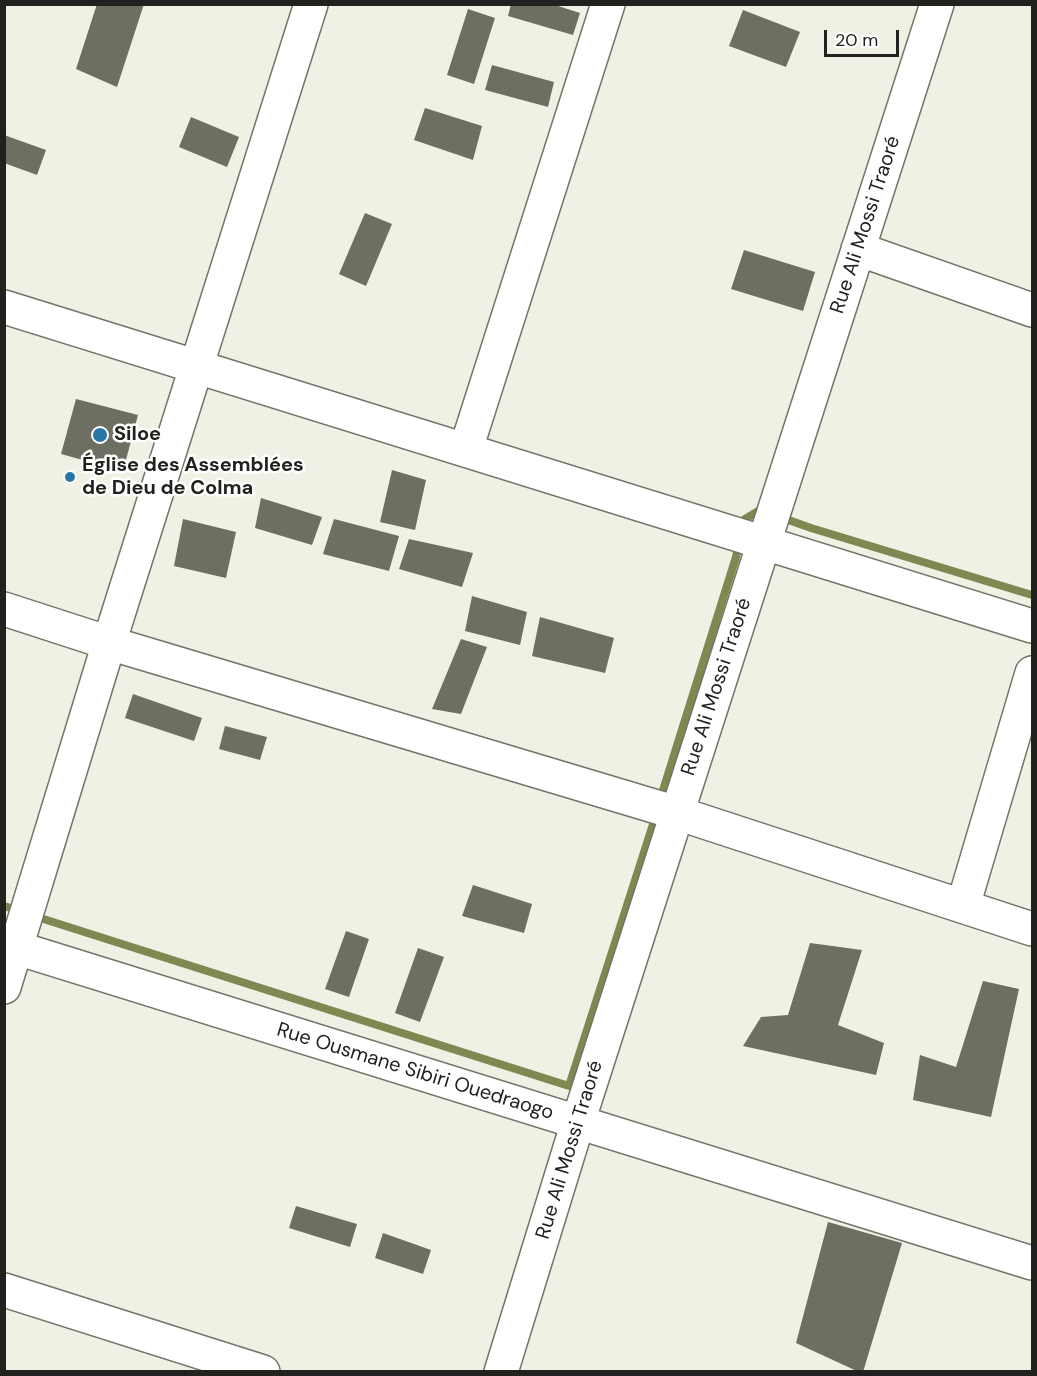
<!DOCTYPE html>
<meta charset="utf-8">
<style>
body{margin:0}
#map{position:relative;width:1037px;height:1376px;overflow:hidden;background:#eef1e3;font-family:"DM Sans",sans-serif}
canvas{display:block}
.frame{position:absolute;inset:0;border:6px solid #21221d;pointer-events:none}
.scale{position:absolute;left:824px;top:30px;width:75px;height:27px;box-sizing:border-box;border:3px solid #21221d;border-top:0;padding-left:8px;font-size:18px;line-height:21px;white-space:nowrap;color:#21221d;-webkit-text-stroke:4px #fff;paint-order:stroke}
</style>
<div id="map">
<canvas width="1037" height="1376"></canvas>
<div class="frame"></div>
<div class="scale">20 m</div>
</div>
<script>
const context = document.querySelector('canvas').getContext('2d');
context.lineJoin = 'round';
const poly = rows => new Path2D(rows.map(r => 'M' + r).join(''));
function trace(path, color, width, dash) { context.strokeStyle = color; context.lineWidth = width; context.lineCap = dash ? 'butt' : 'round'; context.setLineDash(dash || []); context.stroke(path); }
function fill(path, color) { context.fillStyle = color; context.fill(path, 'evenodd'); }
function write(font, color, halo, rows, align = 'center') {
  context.font = font + ' "DM Sans",sans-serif'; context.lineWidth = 5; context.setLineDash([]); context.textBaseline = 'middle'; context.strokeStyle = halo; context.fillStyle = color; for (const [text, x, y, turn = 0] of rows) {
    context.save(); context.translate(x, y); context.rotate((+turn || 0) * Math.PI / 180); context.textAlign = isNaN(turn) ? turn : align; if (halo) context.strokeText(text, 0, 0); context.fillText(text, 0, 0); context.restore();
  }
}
const stream = poly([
 [780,517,811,528,1032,595],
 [743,527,745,519,760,510,766,512],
 [660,800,736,557,739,542],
 [4,906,20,911],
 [34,916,569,1086,656,815]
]);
const building = poly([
 [97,4,144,4,117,87,76,69],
 [511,4,552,4,580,13,573,35,508,16],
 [468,9,495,18,474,84,447,75],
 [743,10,800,32,786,67,729,46],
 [492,65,554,82,548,107,485,90],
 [425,108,482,126,473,160,414,140],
 [191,117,239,137,227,167,179,147],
 [4,135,46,150,37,175,4,163],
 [365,213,392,224,366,286,339,274],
 [744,250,815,272,803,311,731,289],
 [76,399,138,415,123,471,61,454],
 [392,470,426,480,415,530,380,522],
 [261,498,322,517,312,545,255,528],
 [183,519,236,532,226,578,174,566],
 [334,519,399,536,389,571,323,554],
 [409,539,473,553,462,587,399,569],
 [472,596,527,612,520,645,465,631],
 [540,617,614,638,605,673,532,656],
 [461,639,487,647,461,714,432,709],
 [133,694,202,718,194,741,125,718],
 [225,726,267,737,260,760,219,749],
 [473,885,532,904,524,933,462,916],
 [346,931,369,939,349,997,325,989],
 [810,943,862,950,838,1025,884,1043,876,1075,743,1046,761,1017,788,1015],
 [418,948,444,957,420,1022,395,1013],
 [983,981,1019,989,991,1117,913,1100,920,1055,956,1067],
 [296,1206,357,1224,350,1247,289,1228],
 [828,1222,902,1243,863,1372,859,1372,796,1343],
 [383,1233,431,1250,423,1274,375,1258]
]);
const minor = poly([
 [858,249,1032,310],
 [4,307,1032,626],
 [466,449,608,4],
 [4,609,109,643,677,813,1032,929],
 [963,906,1032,673],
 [4,944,1032,1263],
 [4,987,109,643,311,4],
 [4,1290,263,1372],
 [501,1372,578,1122,937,4]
]);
const markers = [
 [100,435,8,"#2a75a8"],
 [70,477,6,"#2a75a8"]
];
const streetNames = [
 ["Rue Ali Mossi Traoré",866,225,-72],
 ["Rue Ali Mossi Traoré",717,687,-72],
 ["Rue Ousmane Sibiri Ouedraogo",415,1072,17],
 ["Rue Ali Mossi Traoré",570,1150,-73]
];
const poiNames = [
 ["Siloe",114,435],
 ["Église des Assemblées",82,466],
 ["de Dieu de Colma",82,489]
];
trace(stream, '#808750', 8);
fill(building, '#6d6f63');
trace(minor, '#727468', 36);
trace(minor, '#fff', 33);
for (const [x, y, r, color] of markers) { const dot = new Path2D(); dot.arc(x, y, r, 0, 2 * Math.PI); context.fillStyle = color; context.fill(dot); trace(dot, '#fff', 2); }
write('20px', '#21221d', '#fff', streetNames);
write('bold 20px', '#21221d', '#fff', poiNames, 'left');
</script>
